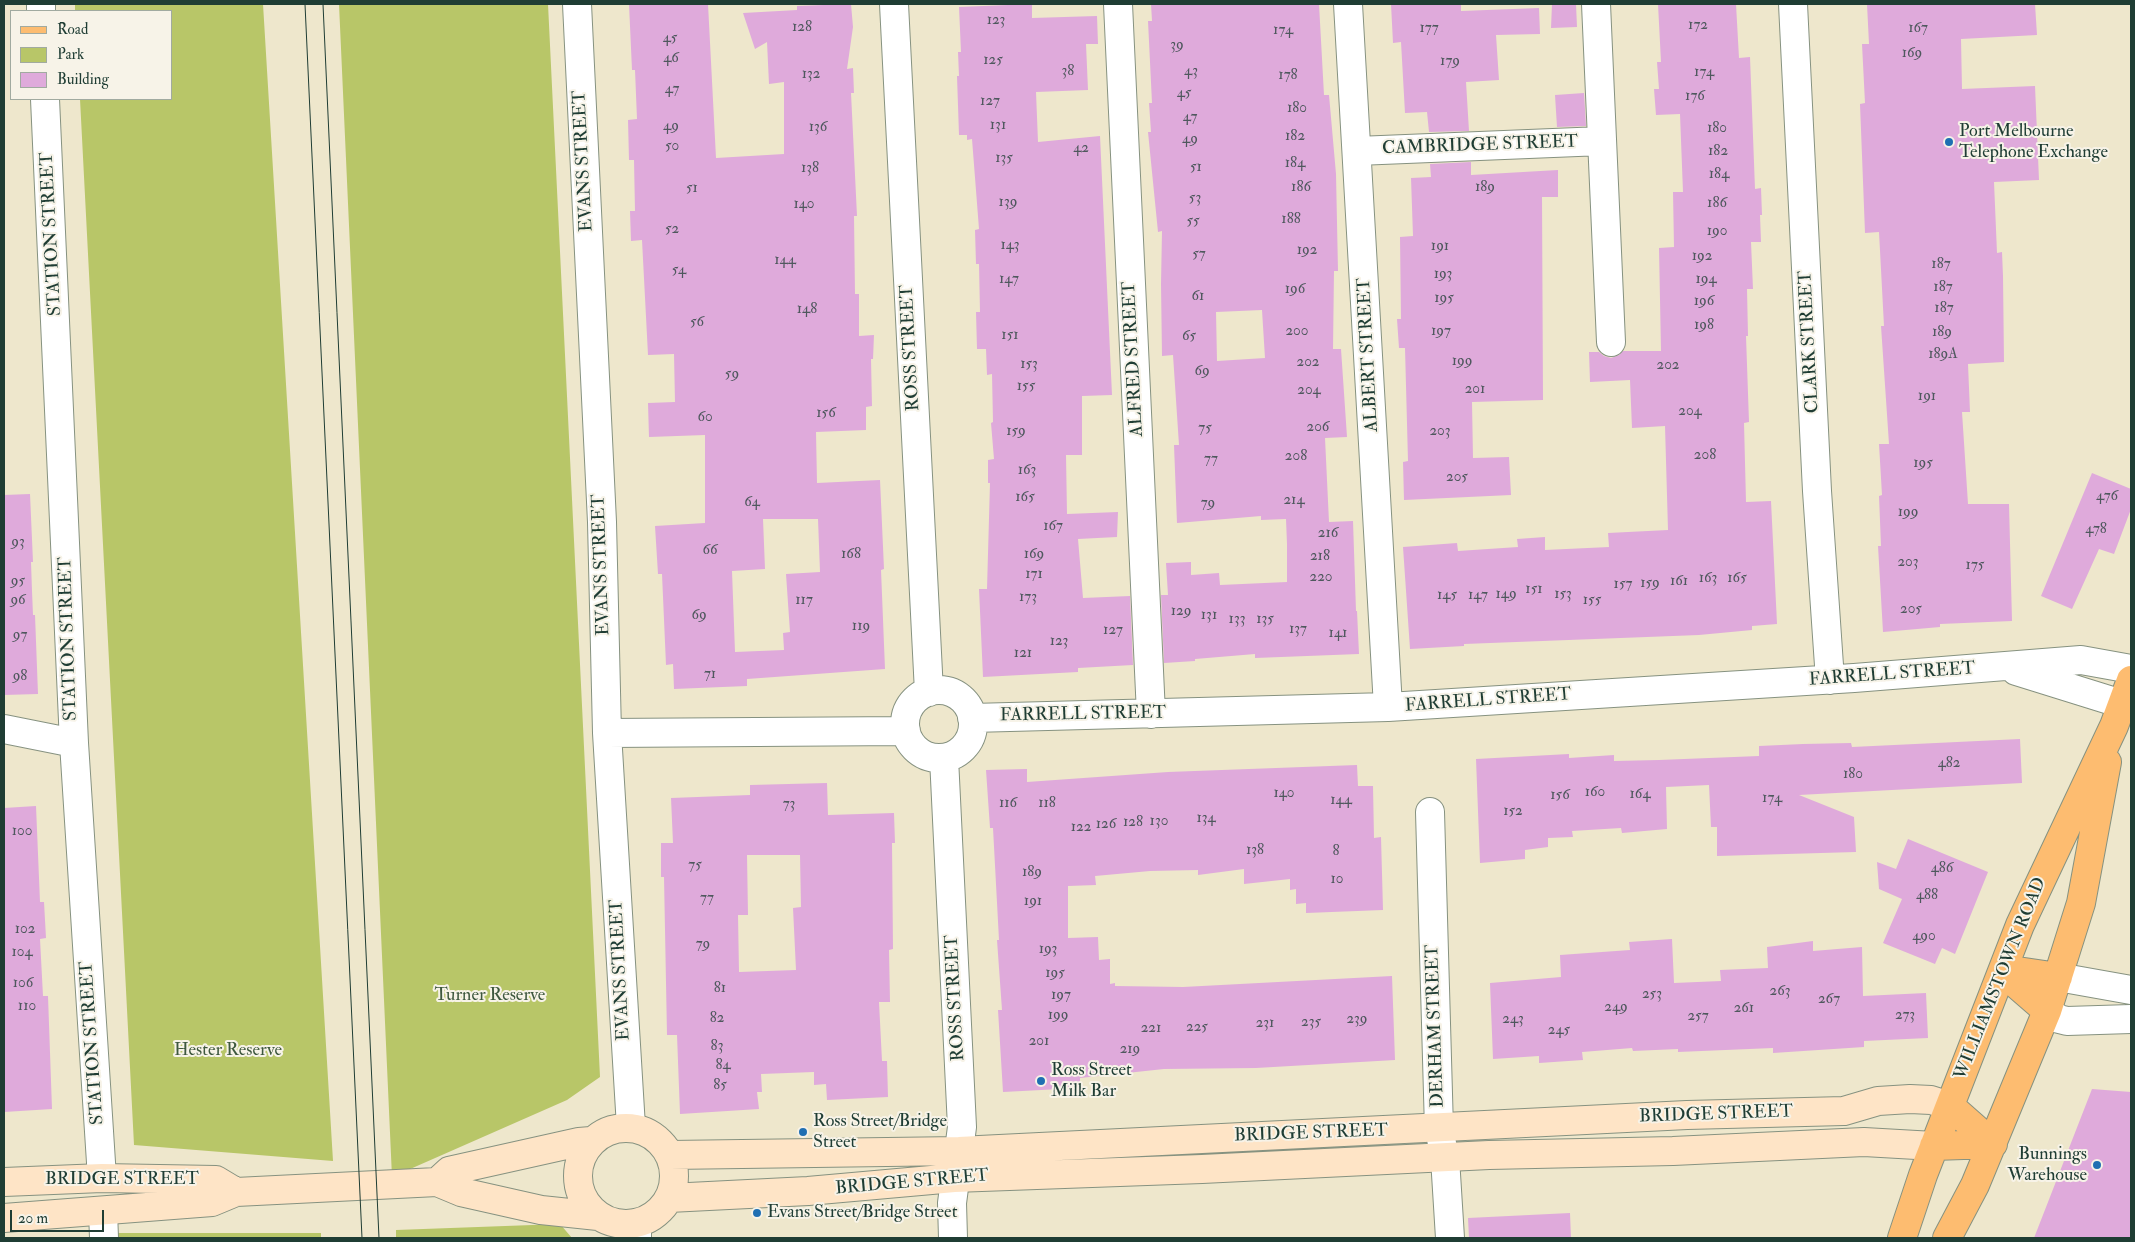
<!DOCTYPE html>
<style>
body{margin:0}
#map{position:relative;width:2135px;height:1242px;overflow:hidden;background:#eee7cc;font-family:"IM FELL Double Pica",serif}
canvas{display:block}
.frame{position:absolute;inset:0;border:5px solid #1f3d34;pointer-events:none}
.legend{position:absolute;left:10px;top:10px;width:162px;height:90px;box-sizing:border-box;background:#f7f3e8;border:1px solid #a1aaa0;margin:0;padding:6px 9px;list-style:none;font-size:15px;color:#1f3d34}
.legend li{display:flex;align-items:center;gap:10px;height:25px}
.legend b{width:25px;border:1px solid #a1aaa0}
.scale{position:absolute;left:10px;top:1210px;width:94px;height:22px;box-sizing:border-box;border:2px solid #1f3d34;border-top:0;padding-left:6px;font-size:15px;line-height:18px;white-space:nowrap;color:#1f3d34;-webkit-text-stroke:4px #f7f3e8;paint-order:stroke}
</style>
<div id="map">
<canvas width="2135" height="1242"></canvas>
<div class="frame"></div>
<ul class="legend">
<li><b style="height:6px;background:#fdbc70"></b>Road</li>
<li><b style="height:14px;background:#b8c668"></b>Park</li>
<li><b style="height:14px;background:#dfaadb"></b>Building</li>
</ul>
<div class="scale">20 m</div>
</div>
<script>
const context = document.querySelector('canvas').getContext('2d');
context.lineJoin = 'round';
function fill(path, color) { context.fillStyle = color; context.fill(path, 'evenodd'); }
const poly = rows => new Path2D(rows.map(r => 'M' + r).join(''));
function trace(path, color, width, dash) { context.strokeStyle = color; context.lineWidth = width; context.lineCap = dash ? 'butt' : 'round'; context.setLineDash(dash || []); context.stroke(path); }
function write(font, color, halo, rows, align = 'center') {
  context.font = font + ' "IM FELL Double Pica",serif'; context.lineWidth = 4; context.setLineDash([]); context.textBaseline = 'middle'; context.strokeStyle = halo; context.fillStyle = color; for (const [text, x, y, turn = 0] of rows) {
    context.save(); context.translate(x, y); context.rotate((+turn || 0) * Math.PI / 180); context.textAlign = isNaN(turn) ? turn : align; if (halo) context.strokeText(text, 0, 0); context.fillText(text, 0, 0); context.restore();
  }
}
const green = poly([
 [75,4,263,4,333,1161,134,1145,80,99,171,99,171,11,75,11],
 [339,4,548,4,600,1077,567,1100,392,1177],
 [560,1224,572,1238,396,1238,396,1230],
 [111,1233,321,1233,321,1238,111,1238]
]);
const building = poly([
 [629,4,708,4,716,158,784,154,784,82,769,84,767,42,755,49,743,13,797,10,797,6,851,4,853,27,847,69,853,68,854,93,851,93,857,216,854,216,855,294,859,294,859,336,874,335,873,359,871,359,872,406,866,407,866,430,816,432,817,483,880,480,884,569,881,570,885,669,747,679,747,686,674,689,673,664,666,665,662,574,658,574,655,526,705,523,705,435,649,437,648,403,675,402,674,354,648,355,642,240,631,241,630,211,635,211,634,160,629,160,628,120,637,119,635,70,632,70],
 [763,519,818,519,820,572,786,574,790,632,783,633,784,650,735,652,732,571,765,569],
 [1032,4,1032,18,1097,16,1098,44,1086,44,1088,90,1036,92,1038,142,1100,136,1112,395,1082,396,1082,455,1066,455,1067,514,1118,512,1117,537,1078,539,1083,598,1130,596,1133,665,1078,668,1078,672,983,677,979,589,987,589,990,483,988,483,988,460,994,459,991,423,993,422,992,374,987,375,986,349,977,349,976,312,980,312,979,264,976,264,975,230,979,229,972,139,967,140,967,135,959,135,957,76,959,76,958,52,961,52,959,7],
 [1151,4,1319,4,1324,95,1329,95,1336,174,1338,271,1334,271,1333,349,1341,349,1347,437,1325,438,1329,522,1353,521,1356,611,1357,611,1359,654,1255,658,1255,654,1195,659,1195,661,1164,663,1161,595,1168,595,1166,563,1191,562,1191,575,1219,573,1220,585,1287,582,1287,544,1286,519,1261,520,1261,516,1177,523,1174,445,1179,445,1173,355,1162,356,1161,284,1162,231,1158,232,1148,132,1151,132,1149,103,1152,103,1148,21,1152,21],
 [1262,310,1265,358,1217,361,1216,312],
 [1391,4,1461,4,1461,11,1539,8,1540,34,1496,35,1499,80,1466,82,1469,131,1429,132,1427,112,1405,113,1401,42,1393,43],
 [1552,4,1576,4,1577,27,1551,28],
 [1658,4,1736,4,1739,58,1750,57,1755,189,1761,188,1762,215,1760,215,1761,242,1751,242,1753,289,1747,289,1748,336,1746,336,1749,422,1744,423,1746,502,1771,501,1777,624,1752,626,1752,630,1699,635,1464,644,1464,646,1410,649,1403,547,1457,543,1458,551,1518,547,1517,539,1545,537,1545,550,1609,547,1608,533,1668,530,1665,426,1632,428,1630,380,1590,382,1589,352,1599,352,1604,356,1611,358,1619,355,1623,351,1661,351,1659,248,1674,247,1673,192,1683,192,1680,114,1656,115,1654,89,1659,89,1657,62,1661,62],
 [1867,4,2035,4,2037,35,1961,39,1962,89,2035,86,2039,180,1994,182,1997,253,2002,252,2003,276,2004,362,1968,364,1970,412,1962,412,1968,504,2009,504,2012,621,1940,624,1940,627,1883,632,1878,546,1881,546,1879,496,1882,495,1879,444,1889,444,1881,326,1884,326,1879,232,1865,233,1860,104,1865,103,1862,44,1869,44],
 [1584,93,1586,126,1557,127,1555,95],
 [1471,162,1471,175,1558,170,1558,197,1542,197,1543,400,1472,402,1473,458,1509,457,1511,495,1404,500,1403,462,1408,461,1405,348,1399,348,1397,319,1401,319,1400,237,1413,236,1411,178,1431,177,1430,164],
 [2092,473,2131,489,2131,509,2114,554,2099,549,2072,609,2041,596],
 [30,494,33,562,31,562,32,591,33,615,35,615,38,694,4,695,4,495],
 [2020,739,2022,783,1799,795,1854,817,1856,852,1717,856,1717,827,1711,827,1709,785,1666,787,1667,829,1622,833,1621,828,1572,831,1573,837,1548,838,1548,847,1525,850,1525,859,1480,863,1476,759,1569,754,1569,758,1614,755,1614,761,1659,760,1759,756,1759,746,1803,744,1851,743,1852,747],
 [1357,765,1358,786,1373,786,1374,838,1381,837,1383,910,1306,913,1306,903,1296,904,1296,889,1290,890,1290,879,1244,884,1244,869,1198,875,1198,870,1150,871,1095,876,1096,885,1068,886,1068,938,1098,937,1099,960,1110,959,1110,984,1115,983,1115,986,1183,987,1392,976,1395,1060,1256,1068,1164,1069,1080,1078,1080,1088,1003,1092,998,1010,1002,1010,997,940,999,940,993,828,990,828,986,770,1027,769,1027,782,1168,772],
 [827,783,828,815,894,813,895,843,892,843,893,949,889,950,890,1002,879,1002,882,1061,887,1061,888,1097,827,1100,826,1084,814,1085,814,1072,761,1074,762,1092,757,1092,759,1109,680,1114,677,1035,667,1035,664,877,661,877,661,843,673,843,671,798,750,795,750,785],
 [747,855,800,855,801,907,793,908,796,970,739,972,738,915,748,915],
 [36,806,40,902,44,902,46,938,40,939,43,996,48,996,52,1109,4,1112,4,808],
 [1908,839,1988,872,1955,954,1942,948,1935,964,1883,943,1902,899,1879,889,1877,862,1896,869],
 [1672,939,1674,983,1721,981,1720,970,1768,968,1767,947,1813,941,1813,951,1862,947,1863,996,1926,993,1928,1038,1864,1041,1864,1047,1773,1053,1773,1048,1678,1052,1678,1049,1633,1051,1632,1048,1582,1052,1583,1060,1539,1063,1539,1056,1493,1059,1490,983,1561,977,1560,955,1630,950,1629,942],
 [2092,1089,2131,1092,2131,1238,2034,1238],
 [1570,1213,1571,1238,1469,1238,1468,1218]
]);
const street = poly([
 [41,4,41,11],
 [577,4,602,522,607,733,631,1127],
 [894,4,929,692],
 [1118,4,1151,714],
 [1348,4,1388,707],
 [1596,4,1611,342],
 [1793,4,1817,491,1830,680],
 [45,99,74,743,102,1178],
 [1357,151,1602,141],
 [2016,671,2122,704],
 '905 724a34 34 0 1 1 68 0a34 34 0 1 1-68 0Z',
 [972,718,1388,707,1854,678,2081,660,2131,669],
 [4,729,74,743],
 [607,733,906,731],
 [944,758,962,1127,952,1203,953,1238],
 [1430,812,1439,1129,1445,1158,1450,1238],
 [2058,977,2131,990],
 [2047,1011,2059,1019,2067,1021,2131,1019],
 [103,1211,104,1238],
 [637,1238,637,1223]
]);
const secondary = poly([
 '578 1176a48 48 0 1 1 96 0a48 48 0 1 1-96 0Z',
 [670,1155,959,1151,1687,1115,1844,1111,1878,1101,1910,1099,1931,1100,1950,1106],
 [4,1182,102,1178,216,1180,236,1192],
 [437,1182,449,1171,579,1142,591,1141],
 [669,1198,808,1191,954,1178,1202,1169,1489,1155,1673,1151,1864,1142,1934,1146],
 [4,1218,212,1202,236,1192,437,1182,461,1192,541,1210,598,1216]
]);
const primary = poly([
 [2004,969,2058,977],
 [2002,972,2047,1011],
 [1950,1106,1993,1144],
 [1934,1146,1993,1144],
 [1902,1238,1923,1175,2020,925,2114,726,2131,680],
 [1947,1238,1975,1185,2047,1011,2081,903,2107,762]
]);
const tram = poly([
 [305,4,362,1238],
 [323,4,379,1238]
]);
const markers = [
 [1949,142,5,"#1f6fb2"],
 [1041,1081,5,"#1f6fb2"],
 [803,1132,5,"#1f6fb2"],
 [2097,1165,5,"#1f6fb2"],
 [757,1213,5,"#1f6fb2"]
];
const numberNames = [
 ["123",996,21],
 ["172",1698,26],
 ["128",802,28],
 ["177",1429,29],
 ["167",1918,29],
 ["174",1283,31],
 ["45",670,39],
 ["39",1177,46],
 ["169",1912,54],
 ["46",671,59],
 ["125",993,61],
 ["179",1450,62],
 ["38",1068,72],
 ["43",1191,72],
 ["174",1704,73],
 ["132",811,75],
 ["178",1288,76],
 ["47",672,90],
 ["45",1184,94],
 ["176",1695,97],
 ["127",990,102],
 ["180",1297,109],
 ["47",1190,118],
 ["131",998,126],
 ["49",671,127],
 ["136",818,128],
 ["180",1717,129],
 ["182",1295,137],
 ["49",1190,140],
 ["50",672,147],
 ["42",1081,149],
 ["182",1718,152],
 ["135",1004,159],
 ["184",1295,164],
 ["51",1196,168],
 ["138",810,169],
 ["184",1719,175],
 ["186",1301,188],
 ["189",1485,188],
 ["51",692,189],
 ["53",1195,199],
 ["139",1008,203],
 ["186",1717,204],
 ["140",804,205],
 ["188",1291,220],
 ["55",1193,222],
 ["52",672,230],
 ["190",1717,232],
 ["143",1010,246],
 ["191",1440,247],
 ["192",1307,251],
 ["57",1199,255],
 ["192",1702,257],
 ["144",785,261],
 ["187",1941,265],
 ["54",679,271],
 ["193",1443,275],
 ["147",1009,280],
 ["194",1706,280],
 ["187",1943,288],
 ["196",1295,290],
 ["61",1198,297],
 ["195",1444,299],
 ["196",1704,302],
 ["187",1944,309],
 ["148",807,310],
 ["56",697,323],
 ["198",1704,326],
 ["200",1297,332],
 ["197",1441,332],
 ["189",1942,333],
 ["151",1010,336],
 ["65",1189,337],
 ["189A",1943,355],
 ["199",1462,362],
 ["202",1308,363],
 ["153",1029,365],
 ["202",1668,366],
 ["69",1202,372],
 ["59",732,375],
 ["155",1026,387],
 ["201",1475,390],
 ["204",1309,391],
 ["191",1927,397],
 ["204",1690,412],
 ["156",826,414],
 ["60",705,418],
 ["206",1318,428],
 ["75",1205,429],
 ["159",1016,432],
 ["203",1440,432],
 ["208",1705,456],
 ["208",1296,457],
 ["77",1211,460],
 ["195",1923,464],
 ["163",1027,471],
 ["205",1457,478],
 ["476",2107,497],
 ["165",1025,498],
 ["214",1294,501],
 ["64",752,503],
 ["79",1208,504],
 ["199",1908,513],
 ["167",1053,527],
 ["478",2096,530],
 ["216",1328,534],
 ["93",18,543],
 ["66",710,551],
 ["168",851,555],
 ["169",1034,555],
 ["218",1320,557],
 ["203",1908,563],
 ["175",1975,566],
 ["171",1034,575],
 ["220",1321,578],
 ["163",1708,579],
 ["165",1737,579],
 ["95",18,582],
 ["161",1679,582],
 ["159",1650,584],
 ["157",1623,585],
 ["151",1534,590],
 ["149",1506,595],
 ["153",1563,595],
 ["145",1447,596],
 ["147",1478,596],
 ["173",1028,598],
 ["96",18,601],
 ["117",804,601],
 ["155",1592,601],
 ["205",1911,610],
 ["129",1181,612],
 ["69",699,616],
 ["131",1209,616],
 ["133",1237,620],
 ["135",1265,620],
 ["119",861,627],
 ["137",1298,630],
 ["127",1113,631],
 ["141",1338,634],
 ["97",20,636],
 ["123",1059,642],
 ["121",1023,654],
 ["71",710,675],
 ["98",20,677],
 ["482",1949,764],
 ["180",1853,775],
 ["160",1595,793],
 ["140",1284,794],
 ["164",1640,795],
 ["156",1560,796],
 ["174",1772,799],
 ["144",1341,801],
 ["116",1008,804],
 ["118",1047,804],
 ["73",789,805],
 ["152",1513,812],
 ["134",1206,819],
 ["130",1159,822],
 ["128",1133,823],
 ["126",1106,825],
 ["122",1081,828],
 ["100",22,832],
 ["138",1255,851],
 ["8",1336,852],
 ["75",695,866],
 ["486",1942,869],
 ["189",1032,873],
 ["10",1337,880],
 ["488",1927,896],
 ["77",707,899],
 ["191",1033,902],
 ["102",25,930],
 ["490",1924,937],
 ["79",703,945],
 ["193",1048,950],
 ["104",22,953],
 ["195",1055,974],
 ["106",23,984],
 ["81",720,989],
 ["263",1780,992],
 ["253",1652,995],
 ["197",1061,996],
 ["267",1829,1000],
 ["110",27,1007],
 ["249",1616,1008],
 ["261",1744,1009],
 ["199",1058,1016],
 ["273",1905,1016],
 ["257",1698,1017],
 ["82",717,1019],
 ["239",1357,1020],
 ["243",1513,1020],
 ["235",1311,1023],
 ["231",1265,1024],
 ["225",1197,1028],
 ["221",1151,1029],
 ["245",1559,1031],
 ["201",1039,1042],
 ["83",717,1047],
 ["219",1130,1050],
 ["84",723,1066],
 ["85",720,1086]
];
const poiNames = [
 ["Port Melbourne",1959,132],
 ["Telephone Exchange",1959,153],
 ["Ross Street",1051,1071],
 ["Milk Bar",1051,1092],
 ["Ross Street/Bridge",813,1122],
 ["Street",813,1143],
 ["Bunnings",2087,1155,"right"],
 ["Warehouse",2087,1176,"right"],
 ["Evans Street/Bridge Street",767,1213]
];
const streetNames = [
 ["CAMBRIDGE STREET",1480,146,-2],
 ["EVANS STREET",584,161,-93],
 ["STATION STREET",52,234,-93],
 ["CLARK STREET",1810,342,-93],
 ["ROSS STREET",911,348,-93],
 ["ALBERT STREET",1369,355,-93],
 ["ALFRED STREET",1134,359,-93],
 ["EVANS STREET",602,565,-92],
 ["STATION STREET",69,639,-92],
 ["FARRELL STREET",1892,675,-4],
 ["FARRELL STREET",1488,701,-4],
 ["FARRELL STREET",1083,715,-1],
 ["EVANS STREET",621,970,-93],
 ["WILLIAMSTOWN ROAD",2001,979,-68],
 ["ROSS STREET",956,998,-93],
 ["DERHAM STREET",1436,1026,-92],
 ["STATION STREET",93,1043,-94],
 ["BRIDGE STREET",1716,1115,-2],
 ["BRIDGE STREET",1311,1134,-2],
 ["BRIDGE STREET",122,1180],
 ["BRIDGE STREET",912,1183,-5]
];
const parkNames = [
 ["Turner Reserve",490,996],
 ["Hester Reserve",228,1051]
];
fill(green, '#b8c668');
fill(building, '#dfaadb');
trace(street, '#869280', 30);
trace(secondary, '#869280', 30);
trace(primary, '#869280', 30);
trace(street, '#fff', 28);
trace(secondary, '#fee4c6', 28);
trace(primary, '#fdbc70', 28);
trace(tram, '#1f3d34', 1);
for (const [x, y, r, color] of markers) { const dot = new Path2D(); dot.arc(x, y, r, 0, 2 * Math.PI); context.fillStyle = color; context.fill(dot); trace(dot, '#f7f3e8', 2); }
write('15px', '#4f585e', null, numberNames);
write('18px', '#1f3d34', '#f7f3e8', poiNames, 'left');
write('18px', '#1f3d34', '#f7f3e8', streetNames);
write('18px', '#3e583e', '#f7f3e8', parkNames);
</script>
